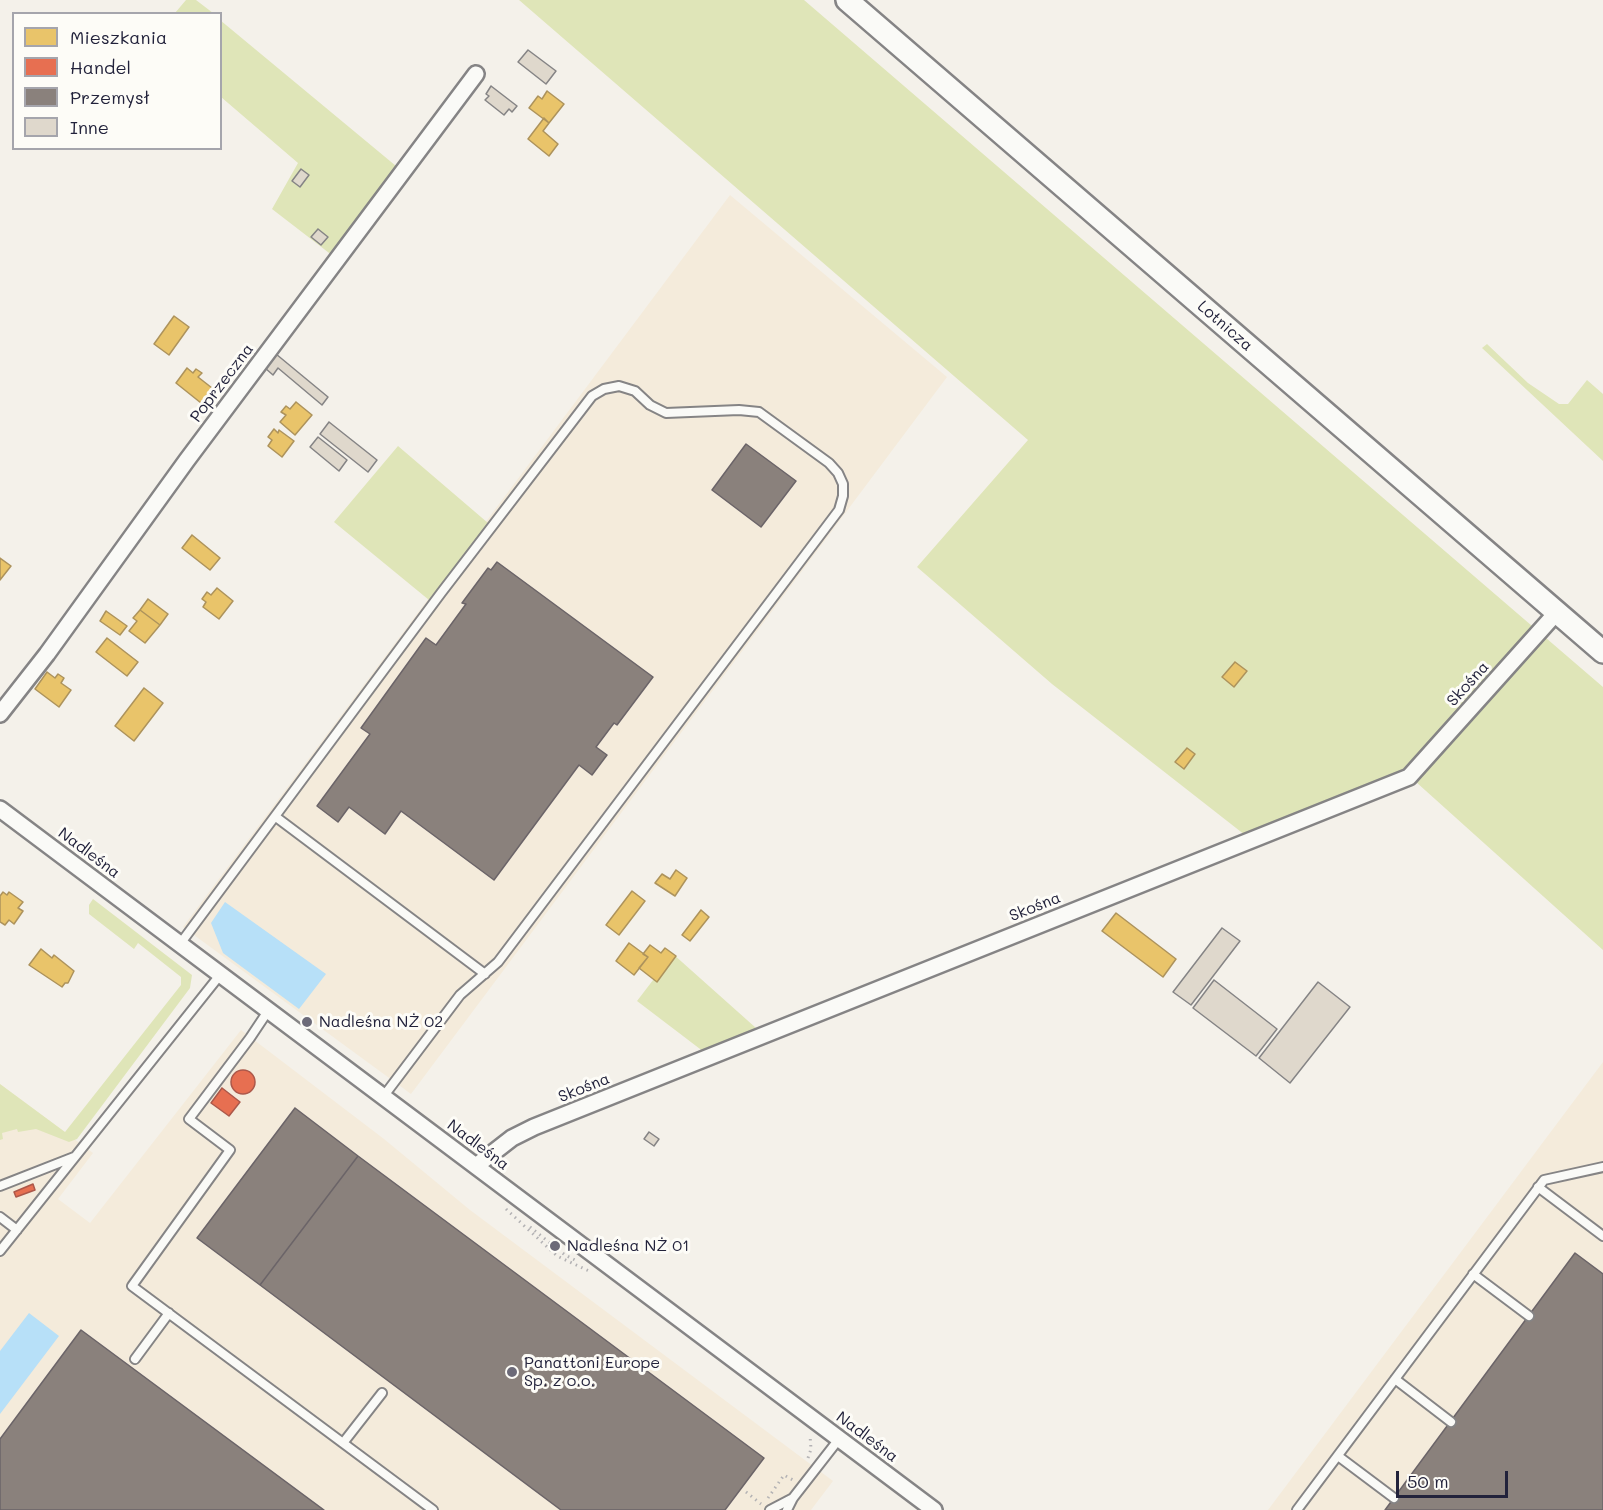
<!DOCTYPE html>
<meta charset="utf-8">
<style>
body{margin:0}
#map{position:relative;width:1603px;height:1510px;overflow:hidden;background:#f4f1ea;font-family:Mali,sans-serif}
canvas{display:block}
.legend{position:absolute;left:12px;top:12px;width:210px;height:138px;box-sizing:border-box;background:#fdfcf7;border:2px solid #a5a5ac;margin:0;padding:8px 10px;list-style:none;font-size:18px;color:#22223b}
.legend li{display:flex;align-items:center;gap:12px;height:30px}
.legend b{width:30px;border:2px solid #a5a5ac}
.scale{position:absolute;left:1396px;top:1471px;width:112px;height:27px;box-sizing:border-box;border:3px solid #22223b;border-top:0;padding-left:8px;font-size:18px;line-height:21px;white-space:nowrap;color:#22223b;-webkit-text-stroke:4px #fdfcf7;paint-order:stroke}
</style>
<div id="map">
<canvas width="1603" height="1510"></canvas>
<ul class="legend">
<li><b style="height:16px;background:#e9c46a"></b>Mieszkania</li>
<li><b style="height:16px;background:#e76f51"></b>Handel</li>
<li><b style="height:16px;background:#8a817c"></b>Przemysł</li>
<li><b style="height:16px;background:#dfd8cc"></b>Inne</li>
</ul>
<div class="scale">50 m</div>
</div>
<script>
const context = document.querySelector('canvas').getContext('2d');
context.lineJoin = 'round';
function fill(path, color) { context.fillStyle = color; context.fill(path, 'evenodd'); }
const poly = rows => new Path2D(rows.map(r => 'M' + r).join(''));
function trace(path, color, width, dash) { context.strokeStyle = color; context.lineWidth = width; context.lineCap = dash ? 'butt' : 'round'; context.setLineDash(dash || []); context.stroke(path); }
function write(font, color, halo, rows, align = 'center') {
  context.font = font + ' Mali,sans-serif'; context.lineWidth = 6; context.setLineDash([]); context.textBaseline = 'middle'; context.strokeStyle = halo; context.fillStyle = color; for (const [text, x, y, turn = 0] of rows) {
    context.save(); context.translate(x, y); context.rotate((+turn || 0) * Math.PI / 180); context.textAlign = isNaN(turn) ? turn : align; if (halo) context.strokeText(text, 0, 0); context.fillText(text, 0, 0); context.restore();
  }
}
const built = poly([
 [730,195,947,377,411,1094,183,927],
 [241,1030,384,1139,470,1210,833,1481,811,1510,0,1510,0,1084,93,1153,58,1199,90,1223],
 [1603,1062,1603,1510,1268,1510]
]);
const green = poly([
 [186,0,196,0,213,13,175,13],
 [519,0,804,0,1603,687,1603,950,1406,773,1245,835,1052,684,917,567,1028,440],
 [220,20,396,166,364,215,333,256,272,209,298,163,221,97],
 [1487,344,1528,383,1559,404,1568,404,1587,380,1603,394,1603,461,1482,348],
 [398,446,488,523,429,600,334,522],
 [93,899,192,975,190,988,77,1139,69,1142,36,1129,18,1132,17,1129,2,1133,3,1139,0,1140,0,1084,65,1132,181,985,181,977,138,943,134,949,89,914,89,905],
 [673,954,756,1028,704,1052,637,1001]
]);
const water = poly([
 [225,902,326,974,299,1009,223,953,211,923],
 [29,1313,59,1336,0,1414,0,1351]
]);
const homes = poly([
 [547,91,564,104,549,123,529,108,538,96,542,99,547,91],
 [544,118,549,123,543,131,558,144,549,156,528,139,544,118],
 [174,316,189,327,169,355,154,344,174,316],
 [187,368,193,373,196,369,202,373,198,377,212,388,201,403,176,383,187,368],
 [296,402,312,415,295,435,280,422,286,415,281,412,286,406,290,409,296,402],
 [274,429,278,433,279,430,294,441,282,457,268,446,272,440,268,437,274,429],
 [192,535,220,558,210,570,182,548,192,535],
 [0,558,11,566,0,580,0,558],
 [217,588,233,601,219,619,203,607,206,602,202,599,207,592,211,595,217,588],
 [148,599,168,614,160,625,140,610,148,599],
 [140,610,160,625,145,643,129,631,137,621,133,618,140,610],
 [106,611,127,626,120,635,100,621,106,611],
 [107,638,138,662,127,676,96,652,107,638],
 [1235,662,1247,671,1234,687,1222,677,1235,662],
 [47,672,55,678,58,674,64,678,61,683,71,690,59,707,35,689,47,672],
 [144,688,163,703,134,741,115,726,144,688],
 [1187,748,1195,754,1184,769,1175,762,1187,748],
 [676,870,687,878,675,896,655,883,662,874,670,879,676,870],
 [632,891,645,901,619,935,606,925,632,891],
 [3,892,7,895,9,892,23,902,18,908,23,911,14,924,9,920,5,925,0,922,0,896,3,892],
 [701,910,709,917,690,941,682,935,701,910],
 [1116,913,1176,959,1163,977,1102,931,1116,913],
 [629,943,648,957,634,975,616,961,629,943],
 [650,945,661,953,665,948,676,956,657,982,639,968,648,957,643,954,650,945],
 [41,949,52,958,54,955,74,971,68,983,65,983,62,987,29,965,41,949]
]);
const shops = poly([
 '231 1082a12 12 0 1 1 24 0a12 12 0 1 1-24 0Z',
 [222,1088,240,1102,229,1116,211,1103,222,1088],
 [33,1184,35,1190,16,1197,14,1192,33,1184]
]);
const industry = poly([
 [746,444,796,481,761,527,712,490,746,444],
 [497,562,653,677,617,725,614,723,596,747,607,755,592,775,579,765,494,880,401,811,385,834,349,807,338,822,317,806,370,734,361,728,426,638,436,645,466,604,462,603,488,568,491,570,497,562],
 [295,1108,358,1156,260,1285,197,1238,295,1108],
 [358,1156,764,1458,725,1510,561,1510,260,1285,358,1156],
 [1575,1253,1603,1274,1603,1510,1385,1510,1575,1253],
 [81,1330,324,1510,0,1510,0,1439,81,1330]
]);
const building = poly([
 [528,50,556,71,546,84,518,62,528,50],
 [491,86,517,106,512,112,509,109,504,115,485,100,489,96,486,94,491,86],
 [301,169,309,175,300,187,292,181,301,169],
 [318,229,328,237,321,245,311,237,318,229],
 [276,354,328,397,322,405,278,368,273,375,265,368,276,354],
 [329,422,377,460,368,472,320,434,329,422],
 [318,437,347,460,339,471,310,447,318,437],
 [1222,928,1240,941,1191,1005,1173,992,1222,928],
 [1214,980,1277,1029,1256,1056,1193,1008,1214,980],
 [1318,982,1350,1007,1290,1083,1259,1058,1318,982],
 [649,1132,659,1139,654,1146,644,1139,649,1132]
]);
const path = poly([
 [506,1209,557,1256,589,1271],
 [530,1227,565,1255,575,1260],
 [808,1458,811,1449,810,1435],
 [746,1492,761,1504],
 [768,1498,784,1475,793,1480]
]);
const lane = poly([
 [276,817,485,974],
 [180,944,441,593,592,396,604,389,619,386,635,391,650,405,666,413,739,410,759,412,829,463,838,473,843,484,843,496,839,510,498,962,460,995,383,1097],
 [268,1011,250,1038,189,1119,230,1150,132,1286,433,1510],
 [0,1186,74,1157],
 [1538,1187,1603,1236],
 [0,1217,17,1230],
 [0,1251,220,975],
 [1473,1274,1529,1316],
 [135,1359,169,1313],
 [1395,1379,1451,1422],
 [343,1443,382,1393],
 [1338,1456,1394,1498],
 [770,1510,793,1498],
 [787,1510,793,1498,839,1439],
 [1297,1510,1544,1180,1603,1167]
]);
const street = poly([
 [0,714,47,654,187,460,476,74],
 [0,809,934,1510],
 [476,1166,512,1138,534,1127,1409,777,1557,612]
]);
const secondary = poly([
 [847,0,1603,652]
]);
const markers = [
 [307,1022,6,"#6c6a78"],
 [555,1246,6,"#6c6a78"],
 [512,1372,6,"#6c6a78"]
];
const streetNames = [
 ["Lotnicza",1225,326,41],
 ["Poprzeczna",222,383,-53],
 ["Skośna",1468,684,-48],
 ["Nadleśna",89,853,37],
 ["Skośna",1035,907,-22],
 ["Skośna",584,1088,-22],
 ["Nadleśna",478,1145,37],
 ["Nadleśna",867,1437,37]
];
const poiNames = [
 ["Nadleśna NŻ 02",319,1022],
 ["Nadleśna NŻ 01",567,1246],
 ["Panattoni Europe",524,1363],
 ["Sp. z o.o.",524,1381]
];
fill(built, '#f4ebdb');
fill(green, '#dfe5b8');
fill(water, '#b7e0f8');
fill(homes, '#e9c46a');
trace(homes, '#ad935c', 1.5);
fill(shops, '#e76f51');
trace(shops, '#ac584a', 1.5);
fill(industry, '#8a817c');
trace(industry, '#6b6468', 1.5);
fill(building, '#dfd8cc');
trace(building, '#858485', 1.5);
trace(lane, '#858485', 12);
trace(street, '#858485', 20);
trace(secondary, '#858485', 26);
trace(path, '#b3b2b4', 3, [1.5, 4.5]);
trace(lane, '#fafaf7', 8);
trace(street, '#fafaf7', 15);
trace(secondary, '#fafaf7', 21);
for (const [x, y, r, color] of markers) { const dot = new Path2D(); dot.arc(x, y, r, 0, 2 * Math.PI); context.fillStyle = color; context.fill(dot); trace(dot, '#fdfcf7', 2); }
write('16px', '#22223b', '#fdfcf7', streetNames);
write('16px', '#22223b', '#fdfcf7', poiNames, 'left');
</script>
